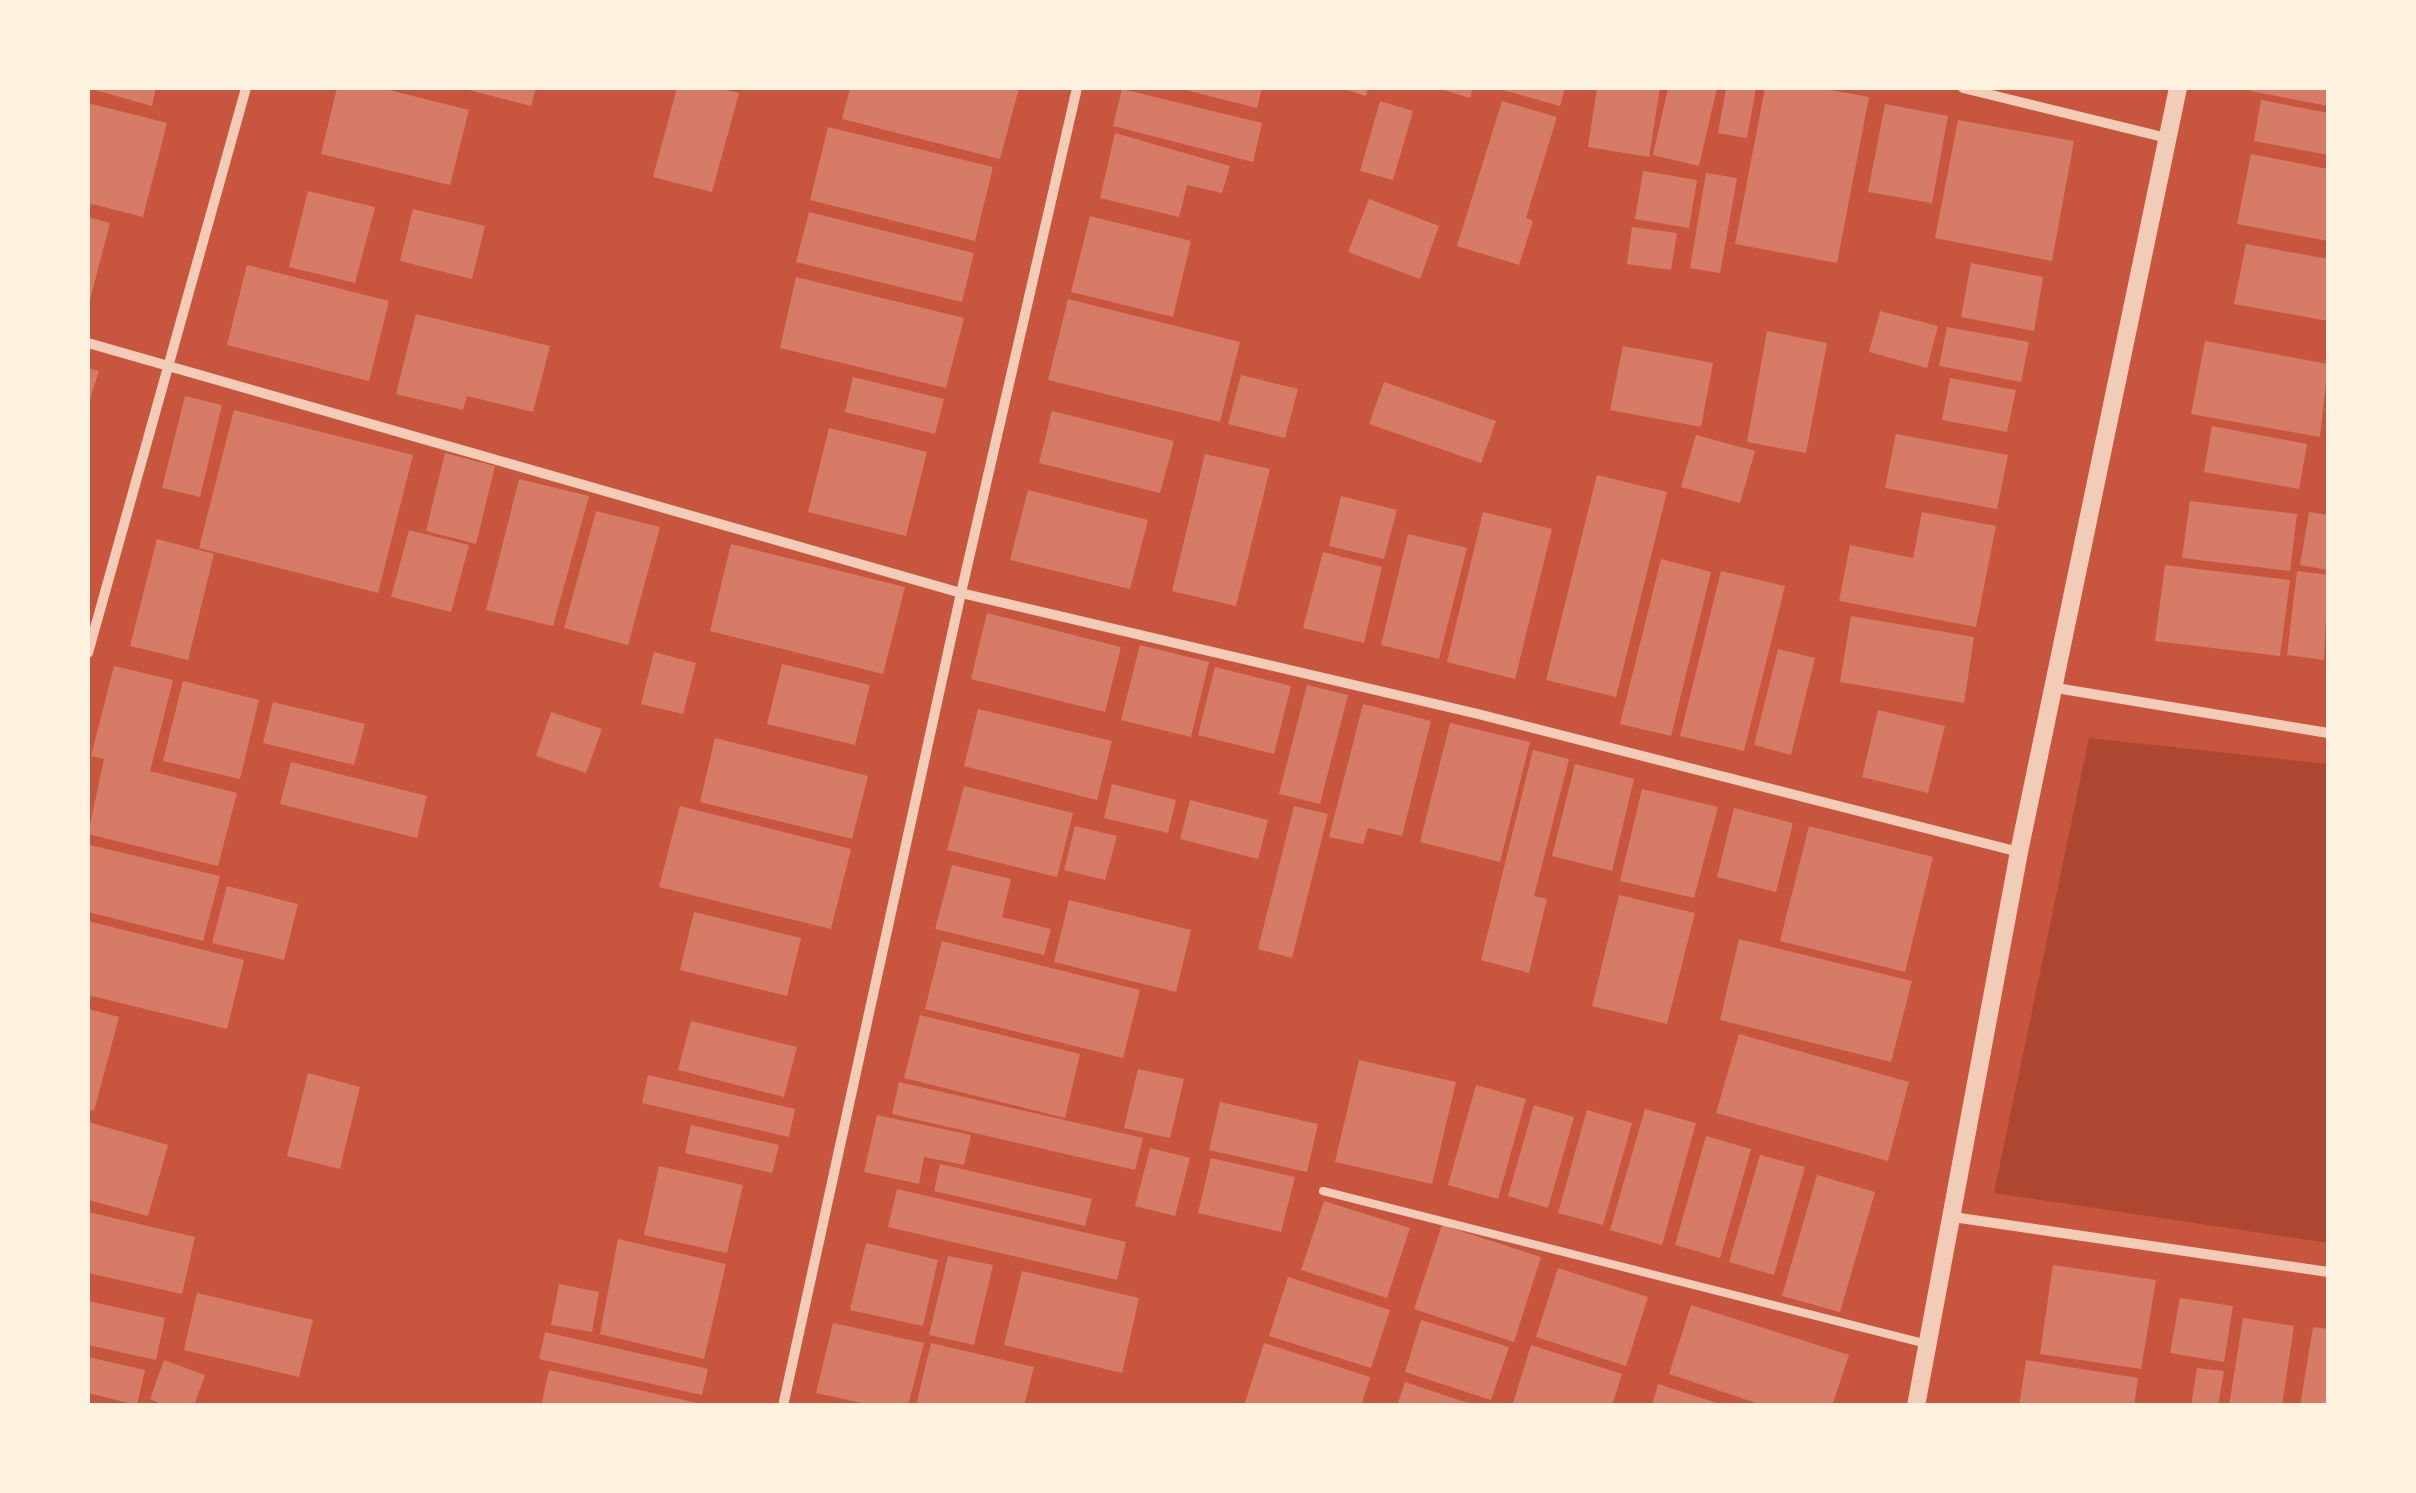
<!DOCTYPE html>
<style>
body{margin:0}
#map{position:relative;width:2416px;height:1493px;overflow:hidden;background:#c8553d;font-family:Helvetica,sans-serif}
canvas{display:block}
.frame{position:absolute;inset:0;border:90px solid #fff3e0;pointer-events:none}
</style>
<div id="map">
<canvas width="2416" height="1493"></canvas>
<div class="frame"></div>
</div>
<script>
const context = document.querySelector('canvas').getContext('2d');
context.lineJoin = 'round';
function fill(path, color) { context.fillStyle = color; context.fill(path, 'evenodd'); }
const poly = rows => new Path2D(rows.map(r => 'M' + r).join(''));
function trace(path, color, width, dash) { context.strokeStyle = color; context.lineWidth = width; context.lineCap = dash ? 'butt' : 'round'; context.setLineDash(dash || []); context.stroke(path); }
const green = poly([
 [2089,738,2328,764,2328,1243,1994,1193]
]);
const building = poly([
 [88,88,156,88,152,106],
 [337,88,381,88,469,110,450,185,321,154],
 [461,88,536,88,531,106],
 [677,88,717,88,739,93,712,192,653,177],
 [850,88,1019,88,1000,159,842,119],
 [1178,88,1262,88,1257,108],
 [1341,88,1368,88,1366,96],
 [1437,88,1473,88,1470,98],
 [1496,88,1565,88,1560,106],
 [1597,88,1660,88,1649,157,1588,147],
 [1668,88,1717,88,1699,166,1653,155],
 [1726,88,1756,88,1747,138,1718,133],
 [1765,88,1819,88,1869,97,1837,263,1735,244],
 [2251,88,2328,88,2328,106,2250,91],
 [1122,89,1262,123,1253,162,1113,126],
 [2261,100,2328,113,2328,155,2254,141],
 [1380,101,1413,111,1393,180,1360,171],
 [1502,101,1557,117,1526,218,1533,221,1519,265,1457,246],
 [88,103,167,123,143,217,88,203],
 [1885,104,1948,116,1932,203,1868,192],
 [1958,120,2074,141,2052,261,1935,238],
 [828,127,993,167,975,241,810,200],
 [1115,133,1230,166,1222,193,1187,185,1179,217,1100,198],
 [2251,154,2328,169,2328,241,2237,224],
 [1643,171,1697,180,1689,228,1635,219],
 [1706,173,1737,178,1720,273,1690,268],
 [308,191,375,207,355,283,289,267],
 [1369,199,1439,226,1420,279,1348,252],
 [413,209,485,226,472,279,400,261],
 [809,212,974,253,962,302,796,262],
 [1090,216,1191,241,1173,317,1071,292],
 [88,217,110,223,89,304,88,304],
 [1632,227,1677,233,1671,270,1627,264],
 [2246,244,2328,259,2328,321,2234,304],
 [1971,263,2043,277,2034,331,1961,317],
 [247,265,389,301,369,381,227,345],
 [796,277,964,318,946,388,780,348],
 [1068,299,1240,342,1220,422,1048,380],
 [1880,311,1938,326,1927,368,1869,352],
 [416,314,550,346,533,412,467,396,463,410,396,394],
 [1947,327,2029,342,2021,382,1939,366],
 [1767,331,1827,343,1806,453,1747,442],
 [2205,341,2328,364,2320,437,2191,414],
 [1623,346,1713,363,1701,427,1610,410],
 [88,368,99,371,88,405],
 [1241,375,1298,389,1285,438,1228,424],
 [853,377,944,399,935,434,845,412],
 [1950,378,2016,390,2007,432,1942,420],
 [1384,382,1496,421,1481,463,1369,424],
 [185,396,222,405,200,497,162,488],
 [234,410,413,455,378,593,199,548],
 [1052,411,1174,441,1160,493,1039,463],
 [2212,426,2307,444,2299,489,2204,472],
 [829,428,927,452,906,536,808,512],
 [1896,434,2008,455,1997,509,1885,488],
 [1696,435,1755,451,1740,503,1681,487],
 [445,453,495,466,476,544,426,531],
 [1205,454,1270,469,1236,606,1172,591],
 [1597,475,1667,492,1616,697,1546,680],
 [519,479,589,496,553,626,486,610],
 [1028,490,1148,520,1130,589,1010,560],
 [1341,496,1397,510,1384,559,1329,546],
 [2190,501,2297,514,2290,571,2182,558],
 [596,511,660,527,628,645,564,628],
 [1483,512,1552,529,1515,679,1447,662],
 [1922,512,1996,526,1976,627,1839,601,1850,545,1913,558],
 [2309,512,2328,515,2328,570,2300,565],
 [409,530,469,545,451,612,391,597],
 [1408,534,1467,548,1439,659,1381,645],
 [157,539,214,554,188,660,130,646],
 [731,544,905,587,883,674,710,631],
 [1323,552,1382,567,1364,643,1303,628],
 [1661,559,1711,572,1671,736,1620,724],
 [2165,565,2290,580,2280,656,2155,641],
 [1721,571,1785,586,1744,751,1680,736],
 [2297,571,2328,575,2324,660,2287,655],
 [987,613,1121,647,1105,712,971,679],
 [1851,616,1974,637,1964,703,1840,682],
 [1140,645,1209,662,1191,737,1121,720],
 [1778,649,1815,658,1791,755,1754,745],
 [654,652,696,663,683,714,641,704],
 [782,664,870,685,855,745,767,724],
 [114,666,173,680,150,771,237,793,218,866,88,834,104,759,91,756],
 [1215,667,1291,686,1274,754,1198,735],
 [183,681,259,700,240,779,163,761],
 [1307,685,1348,695,1320,804,1279,794],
 [273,702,365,724,354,765,263,743],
 [1363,704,1431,721,1402,836,1368,828,1363,844,1329,837],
 [978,709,1112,741,1097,800,964,766],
 [1878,710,1945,726,1928,793,1862,777],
 [551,712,602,729,586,773,536,756],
 [1450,723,1530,742,1500,862,1420,842],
 [715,738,868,776,852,839,700,802],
 [1533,750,1569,759,1534,896,1547,899,1529,973,1481,960],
 [291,762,427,796,417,838,280,804],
 [1575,764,1634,779,1612,871,1552,856],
 [1112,784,1176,800,1168,833,1104,818],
 [964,786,1073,813,1057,877,947,850],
 [1642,789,1718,807,1694,898,1620,881],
 [1190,800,1268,820,1258,859,1180,839],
 [680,806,851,849,831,929,659,887],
 [1294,806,1328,814,1292,958,1258,949],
 [1734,808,1793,823,1776,892,1717,877],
 [1075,826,1117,836,1105,880,1064,870],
 [1809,826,1933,857,1905,972,1780,941],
 [90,845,220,876,203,941,88,912],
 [952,865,1011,879,1002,917,1051,929,1044,955,935,929],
 [227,886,298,904,284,960,212,943],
 [1619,895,1695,913,1667,1024,1592,1006],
 [1069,900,1191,930,1176,992,1054,962],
 [694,912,801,938,787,996,680,970],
 [88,921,244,960,227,1029,88,995],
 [1739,939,1912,981,1891,1062,1720,1020],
 [942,941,1140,990,1123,1058,925,1009],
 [88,1009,119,1017,94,1111,88,1109],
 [920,1015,1080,1054,1065,1118,904,1078],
 [691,1021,797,1047,784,1097,678,1070],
 [1739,1034,1909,1082,1888,1161,1716,1113],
 [1359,1060,1456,1082,1432,1184,1335,1162],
 [1138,1069,1184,1079,1170,1138,1124,1128],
 [308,1073,360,1087,340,1169,287,1156],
 [648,1075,795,1109,789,1137,642,1103],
 [899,1082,1143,1138,1135,1170,892,1114],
 [1476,1085,1526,1099,1498,1199,1448,1185],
 [1220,1102,1318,1124,1307,1172,1209,1150],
 [1534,1105,1574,1117,1548,1208,1508,1196],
 [1645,1109,1696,1123,1662,1245,1610,1230],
 [1587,1110,1632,1123,1603,1225,1558,1213],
 [877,1115,971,1135,964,1165,924,1157,919,1184,864,1172],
 [88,1122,168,1145,148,1216,88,1200],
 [691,1125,779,1145,772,1173,685,1153],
 [1706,1136,1751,1149,1720,1258,1675,1245],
 [1150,1148,1190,1158,1175,1216,1135,1206],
 [1760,1155,1805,1167,1774,1275,1729,1262],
 [1211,1158,1295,1177,1281,1232,1198,1213],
 [940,1164,1092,1199,1085,1226,934,1191],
 [659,1166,743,1185,727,1253,644,1235],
 [1817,1175,1875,1192,1840,1312,1782,1296],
 [897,1189,1126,1242,1117,1280,888,1227],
 [1324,1201,1410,1228,1387,1298,1301,1270],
 [88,1212,195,1237,182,1294,88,1273],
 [1442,1225,1541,1257,1514,1342,1414,1309],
 [618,1239,726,1264,704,1359,600,1334],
 [866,1243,938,1260,923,1326,850,1310],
 [948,1256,993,1265,974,1345,929,1335],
 [2053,1265,2156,1280,2141,1369,2040,1354],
 [1558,1268,1648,1297,1626,1366,1536,1337],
 [1022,1271,1139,1298,1122,1373,1004,1345],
 [1288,1277,1390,1310,1371,1368,1269,1336],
 [559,1284,599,1292,592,1332,551,1325],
 [197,1293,313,1320,299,1377,184,1350],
 [2180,1298,2233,1306,2224,1362,2170,1353],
 [88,1301,165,1318,156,1360,88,1345],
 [1691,1305,1849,1355,1832,1406,1765,1406,1669,1374],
 [2243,1318,2294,1326,2282,1406,2229,1406],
 [1421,1320,1509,1347,1491,1400,1405,1372],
 [833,1323,924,1343,908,1406,875,1406,816,1393],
 [2313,1327,2328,1329,2328,1406,2300,1406],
 [545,1332,708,1369,702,1395,539,1359],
 [931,1343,1034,1367,1024,1406,916,1406],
 [1264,1343,1370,1377,1361,1406,1244,1406],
 [1531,1345,1622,1374,1612,1406,1512,1406],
 [88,1357,145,1370,137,1405,88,1393],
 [164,1360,205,1375,194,1406,166,1406,150,1399],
 [2026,1360,2138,1378,2134,1406,2019,1406],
 [2197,1368,2224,1371,2218,1406,2191,1406],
 [549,1370,702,1404,701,1406,541,1406],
 [1405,1382,1474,1405,1474,1406,1397,1406],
 [1658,1384,1723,1405,1723,1406,1652,1406]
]);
const service = poly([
 [1323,1191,1927,1344]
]);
const minor = poly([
 [1963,88,2167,138],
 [88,343,961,593,1478,714,2019,852],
 [88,653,246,88],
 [2056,688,2328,733],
 [1953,1217,2328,1272],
 [783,1406,961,593,1077,88]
]);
const tertiary = poly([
 [1916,1406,2019,852,2178,88]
]);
fill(green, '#ae4732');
fill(building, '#d67c66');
trace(service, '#f1ccb7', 8);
trace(minor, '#f1ccb7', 10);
trace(tertiary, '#f1ccb7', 18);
</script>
